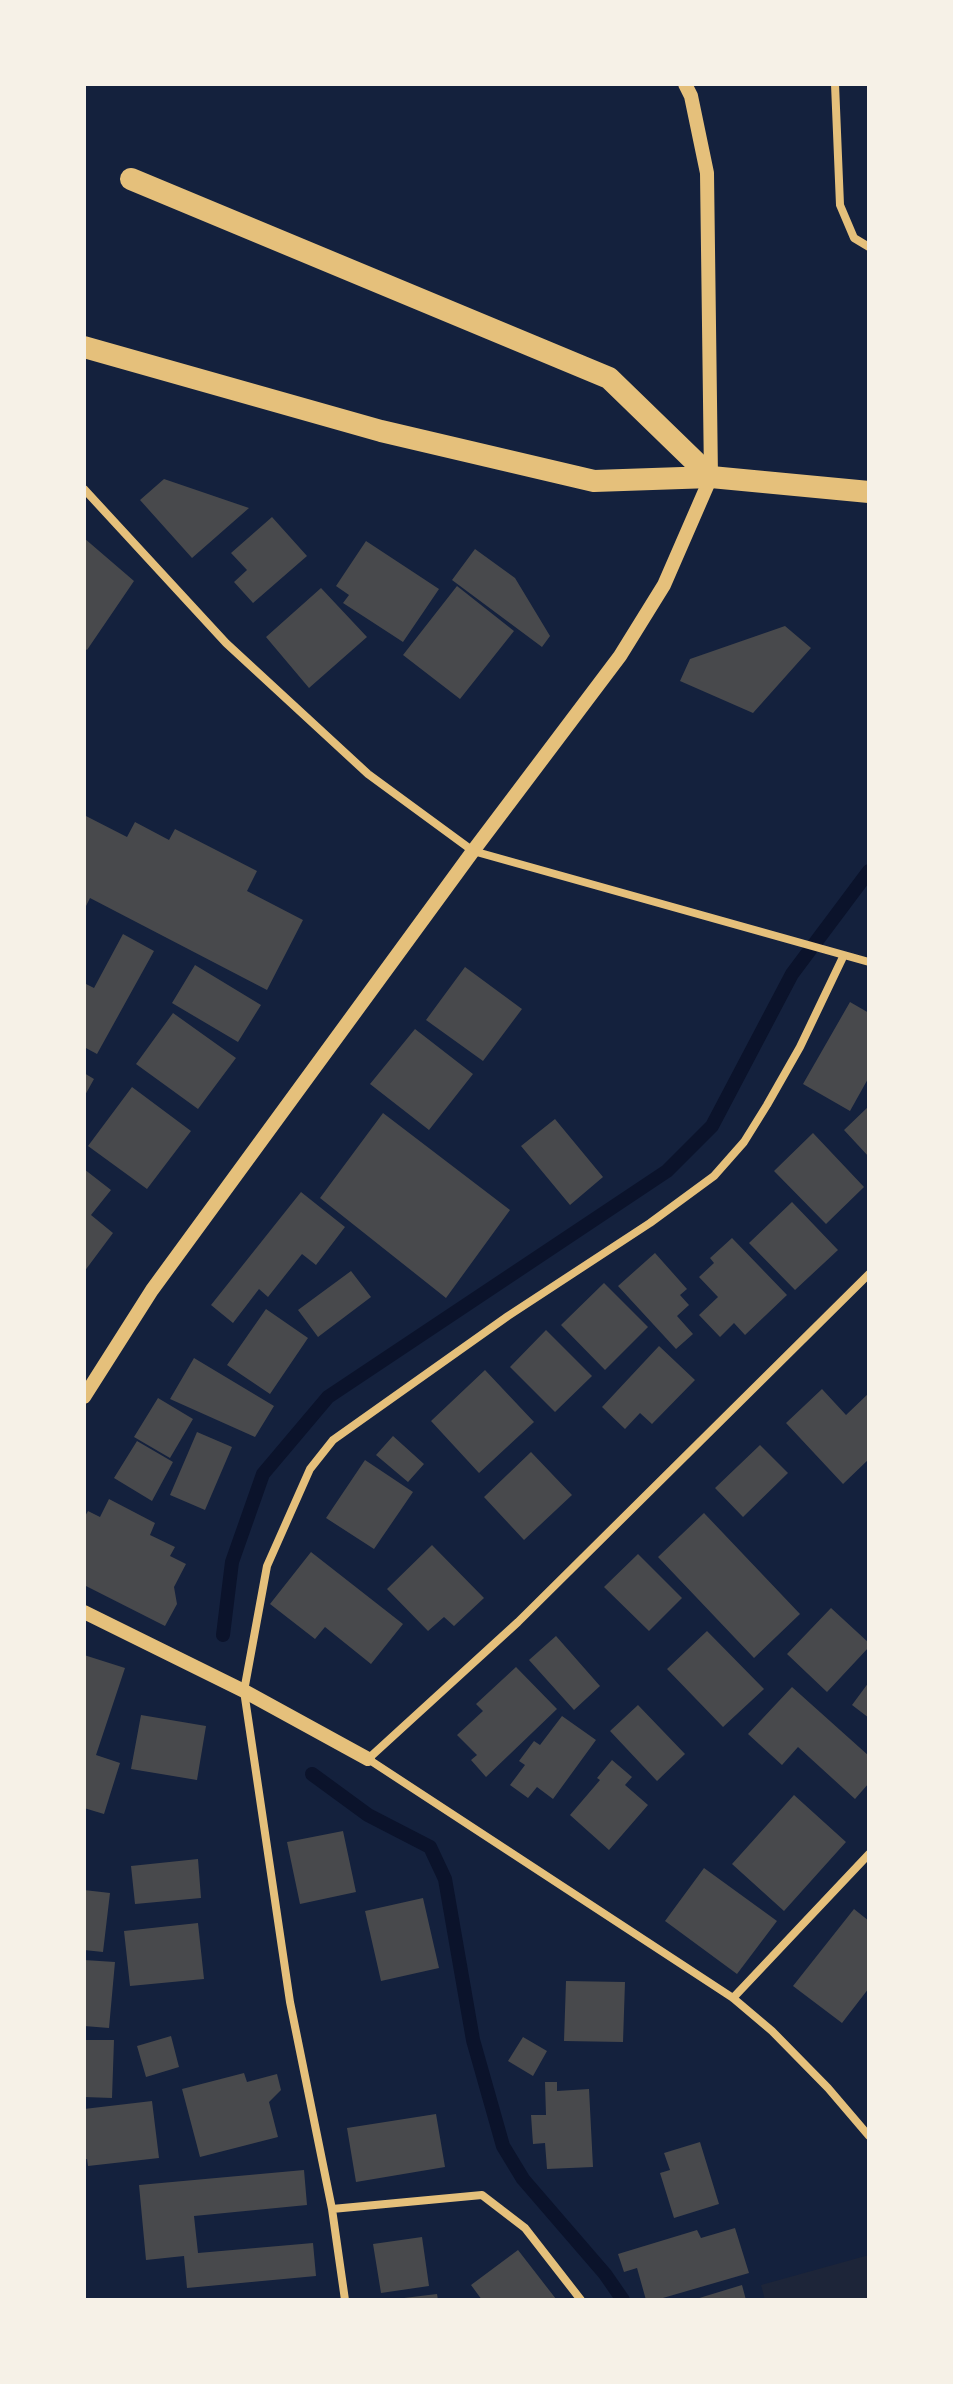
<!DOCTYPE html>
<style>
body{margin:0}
#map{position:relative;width:953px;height:2384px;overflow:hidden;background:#14213d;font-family:"Public Sans",sans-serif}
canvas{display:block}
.frame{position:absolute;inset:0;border:86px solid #f6f1e7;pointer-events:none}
</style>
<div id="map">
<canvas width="953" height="2384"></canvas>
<div class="frame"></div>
</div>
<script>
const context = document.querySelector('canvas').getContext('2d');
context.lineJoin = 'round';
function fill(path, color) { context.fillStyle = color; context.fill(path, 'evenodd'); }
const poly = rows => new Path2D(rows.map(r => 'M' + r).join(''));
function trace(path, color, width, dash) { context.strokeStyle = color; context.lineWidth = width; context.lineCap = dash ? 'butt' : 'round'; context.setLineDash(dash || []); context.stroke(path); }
const green = poly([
 [869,2255,869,2300,765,2300,761,2285]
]);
const stream = poly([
 [223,1635,232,1562,263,1474,328,1397,667,1171,712,1126,792,974,869,871],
 [312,1774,368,1815,430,1847,445,1879,473,2040,503,2146,523,2179,605,2274,623,2300]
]);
const building = poly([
 [164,479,249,508,192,558,140,500],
 [272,517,307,556,253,603,234,582,247,570,231,553],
 [84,538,134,581,87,650,84,648],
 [366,541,439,589,403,642,343,603,349,595,336,586],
 [475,549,515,578,550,636,542,647,452,580],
 [457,586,514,631,460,699,403,655],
 [321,588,367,637,309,688,266,637],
 [785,626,811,648,753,713,680,681,690,659],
 [84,815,127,837,135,822,169,840,175,829,257,871,247,891,303,920,267,990,90,898,84,910],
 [123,934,154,951,97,1054,84,1047,84,983,94,988],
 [195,965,261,1005,238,1042,172,1003],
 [465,967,522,1009,483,1061,426,1020],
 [850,1002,869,1013,869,1077,850,1111,803,1084],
 [173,1013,236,1058,198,1109,136,1064],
 [415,1029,473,1074,429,1130,370,1084],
 [84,1073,94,1079,84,1097],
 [132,1087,191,1131,147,1189,88,1146],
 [869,1106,869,1157,844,1130],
 [383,1113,510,1210,446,1298,320,1198],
 [555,1119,603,1177,570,1205,521,1146],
 [813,1133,864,1187,826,1224,774,1171],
 [84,1169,111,1190,91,1215,113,1233,84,1272],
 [301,1192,345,1227,316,1265,302,1254,268,1297,259,1289,233,1323,211,1305],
 [792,1202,838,1250,795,1290,749,1243],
 [732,1238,787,1295,745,1335,734,1323,720,1337,699,1315,718,1297,699,1277,714,1263,710,1258],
 [655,1253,687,1289,680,1295,689,1305,677,1316,693,1334,676,1349,618,1286],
 [351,1271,371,1297,318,1337,298,1310],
 [604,1283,648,1327,605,1370,561,1325],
 [266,1309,308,1338,270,1394,227,1365],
 [546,1330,592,1376,555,1412,510,1367],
 [659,1346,695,1380,652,1424,640,1413,625,1429,602,1407],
 [194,1358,274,1406,255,1437,170,1399],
 [485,1370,534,1422,479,1473,431,1421],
 [822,1389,846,1415,869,1393,869,1459,843,1484,786,1423],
 [158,1398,193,1419,170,1458,134,1437],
 [197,1432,232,1447,205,1510,170,1495],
 [393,1436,424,1464,408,1482,376,1455],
 [137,1441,173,1462,152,1501,114,1478],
 [760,1445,788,1473,743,1517,715,1488],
 [531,1452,572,1495,524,1540,484,1497],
 [365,1460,413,1492,374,1549,326,1518],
 [109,1499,155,1523,150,1535,175,1547,170,1556,186,1564,174,1587,177,1604,165,1626,84,1585,84,1518,88,1511,100,1517],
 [704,1513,800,1614,754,1658,658,1557],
 [432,1545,484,1598,454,1626,444,1617,428,1631,387,1589],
 [311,1552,403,1624,371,1664,325,1627,315,1639,270,1604],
 [638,1554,682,1598,649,1631,604,1587],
 [831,1608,869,1643,869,1647,827,1692,787,1654],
 [707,1631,764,1689,723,1727,667,1669],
 [556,1636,600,1686,574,1710,529,1660],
 [84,1655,125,1668,96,1755,120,1763,104,1814,84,1808],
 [516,1667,557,1709,486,1777,471,1760,477,1755,457,1735,483,1711,476,1704],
 [869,1682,869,1718,852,1705],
 [792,1687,869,1756,869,1783,855,1799,798,1747,782,1765,748,1734],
 [638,1705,685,1754,657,1781,610,1731],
 [141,1715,206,1726,197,1780,131,1769],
 [562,1716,596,1740,553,1799,537,1787,528,1798,510,1785,525,1765,519,1761,534,1741,540,1745],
 [612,1760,632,1777,625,1785,648,1805,609,1850,570,1815,600,1780,597,1778],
 [794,1795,846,1842,784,1911,732,1864],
 [343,1831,356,1892,300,1904,287,1842],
 [198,1859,201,1898,135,1904,131,1866],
 [704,1868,777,1921,737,1974,665,1921],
 [84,1890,110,1893,103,1952,84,1950],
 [423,1898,439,1968,381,1981,365,1911],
 [854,1909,869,1921,869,1988,842,2023,793,1986],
 [198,1923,204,1979,130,1986,124,1931],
 [84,1960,115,1962,109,2028,84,2026],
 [566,1981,625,1982,623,2042,564,2041],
 [171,2036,179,2067,146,2077,137,2046],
 [523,2037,547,2051,533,2076,508,2061],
 [84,2040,114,2040,112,2098,84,2097],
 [244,2073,247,2082,277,2074,281,2090,269,2102,278,2137,200,2157,182,2089],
 [545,2082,557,2082,557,2091,589,2089,593,2167,547,2169,545,2143,533,2144,531,2115,546,2115],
 [152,2101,159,2158,88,2166,87,2159,84,2159,84,2109],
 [436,2114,445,2167,356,2182,347,2128],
 [700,2142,719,2204,674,2218,660,2173,670,2170,664,2153],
 [304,2170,307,2205,194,2216,198,2253,313,2243,316,2276,187,2288,184,2256,146,2260,139,2185],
 [735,2228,749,2273,656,2300,646,2300,637,2268,624,2272,618,2254,697,2230,701,2238],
 [422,2237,429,2286,381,2293,373,2244],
 [518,2250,556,2299,482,2300,471,2285],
 [742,2285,746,2300,696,2300,696,2299],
 [437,2294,438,2300,404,2300,404,2298]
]);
const minor = poly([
 [835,84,840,205,854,238,869,247],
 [84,489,226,643,368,774,473,851,869,962],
 [869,1274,518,1622,368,1759,733,1998,772,2031,828,2088,869,2136],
 [733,1998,869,1854],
 [332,2209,482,2195,525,2228,581,2300],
 [345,2300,332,2209,290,2002,244,1691,267,1566,310,1469,333,1440,508,1316,650,1223,714,1176,744,1142,767,1105,800,1047,843,957]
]);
const tertiary = poly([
 [84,1397,152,1290,473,851,620,656,664,585,711,477,707,173,691,96,685,84],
 [84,1612,244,1691,368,1759]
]);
const trunk = poly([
 [131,179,609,378,711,477],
 [84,347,381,431,594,481,711,477,869,492]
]);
fill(green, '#1d2539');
trace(stream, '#0b132b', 14);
fill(building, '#48494c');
trace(minor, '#e5c07b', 8);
trace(tertiary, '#e5c07b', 14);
trace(trunk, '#e5c07b', 22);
</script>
